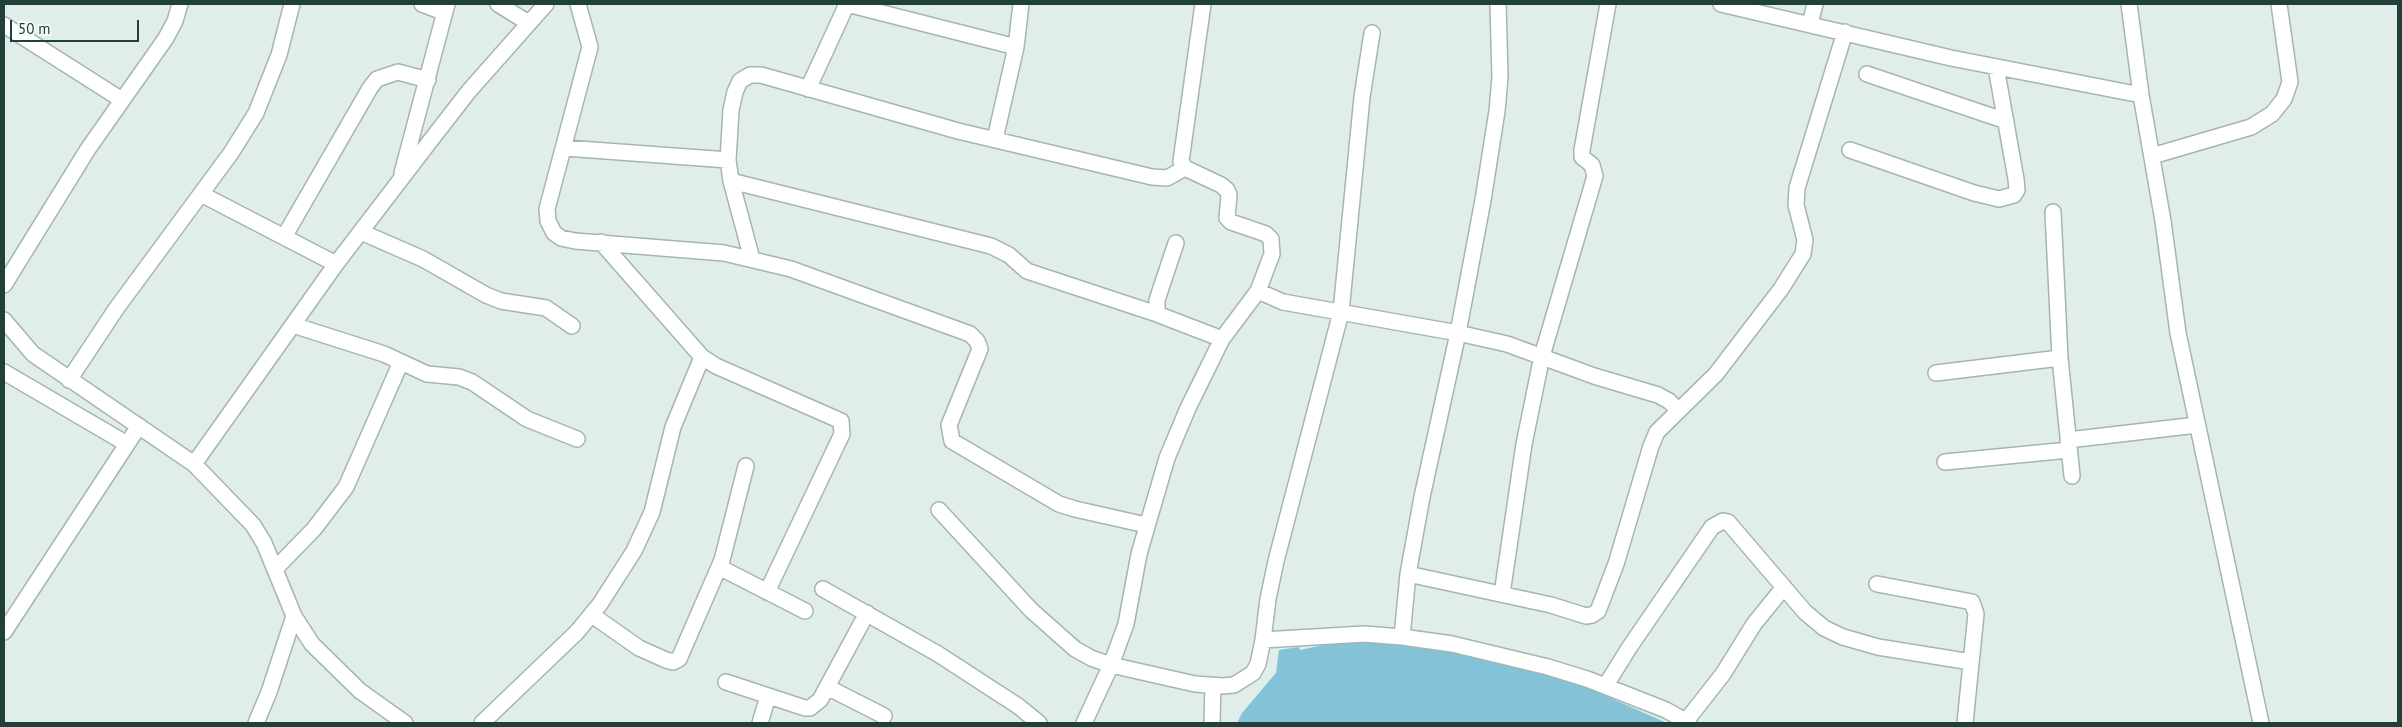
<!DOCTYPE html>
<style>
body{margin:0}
#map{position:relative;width:2402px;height:727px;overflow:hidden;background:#e1ede9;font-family:"PT Sans",sans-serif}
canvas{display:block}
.frame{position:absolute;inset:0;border:5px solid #20403b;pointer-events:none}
.scale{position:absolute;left:10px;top:20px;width:129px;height:22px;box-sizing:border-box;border:2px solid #20403b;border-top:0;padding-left:6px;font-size:15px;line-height:18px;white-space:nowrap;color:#20403b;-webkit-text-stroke:4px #f2f9f7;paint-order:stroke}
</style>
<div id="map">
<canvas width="2402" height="727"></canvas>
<div class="frame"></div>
<div class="scale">50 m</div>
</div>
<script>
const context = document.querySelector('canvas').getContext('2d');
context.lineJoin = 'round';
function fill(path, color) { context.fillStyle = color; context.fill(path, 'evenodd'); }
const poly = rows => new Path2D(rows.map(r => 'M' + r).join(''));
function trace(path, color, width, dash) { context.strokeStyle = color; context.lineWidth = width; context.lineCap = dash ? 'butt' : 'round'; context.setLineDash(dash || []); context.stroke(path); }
const water = poly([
 [1360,641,1415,645,1495,660,1561,676,1667,723,1237,723,1242,713,1276,673,1279,650,1299,647,1300,650,1328,644]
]);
const minor = poly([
 [422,4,443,12],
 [498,4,527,22],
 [578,4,590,47,547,209,548,221,554,233,561,238,575,241,724,253,791,269,970,334,977,341,980,349,949,425,952,441,1059,504,1075,509,1146,525],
 [847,4,1016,47],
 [1721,4,1951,58,2141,95],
 [2129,4,2141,95,2163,221,2178,333,2261,723],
 [1810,24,1815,4],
 [4,25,122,100],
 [1867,74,2006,121],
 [808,89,847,4],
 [995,139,1016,47,1021,4],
 [565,148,728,160],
 [1850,150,1974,193,1999,199,2014,195,2017,190,2016,179,1996,67],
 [2152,156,2251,127,2272,114,2284,99,2290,82,2279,4],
 [402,173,447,4],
 [731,181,991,246,1009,255,1027,271,1157,314],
 [201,194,336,264],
 [2053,212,2060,358,2072,476],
 [361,232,423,259,486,295,501,301,546,308,572,326],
 [284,237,370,88,377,79,398,72,428,80],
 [601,242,702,357,716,366,841,421,842,434,767,592],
 [1176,243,1157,300,1157,314,1222,339],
 [752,259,731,181,728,160,731,110,735,92,740,81,750,75,761,75,958,131,1152,177,1167,178,1185,168],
 [4,285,88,149,166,38,175,21,180,4],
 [1258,291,1283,302,1458,333,1507,344,1594,376,1658,395,1669,401,1678,410],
 [4,320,33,354,194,464,253,525,264,543,294,616,312,644,360,691,405,723],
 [293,325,384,354,427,374,459,377,472,382,527,419,577,439],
 [4,372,127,444],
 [1936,373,2060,358],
 [69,380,116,309,231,153,256,113,279,55,292,4],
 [2068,440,2197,425],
 [1945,462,2069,450],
 [194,464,336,264,424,149,469,91,546,4],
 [939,510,1031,610,1075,649,1091,658,1111,665,1195,684,1222,686,1234,685,1253,673,1258,664,1263,640,1268,599,1276,561,1341,312,1362,97,1372,33],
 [719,567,805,611],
 [275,569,314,529,346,487,401,362],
 [1408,574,1551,605,1586,616,1592,615,1598,611,1616,564,1651,446,1657,432,1716,374,1781,289,1803,254,1805,240,1796,205,1797,188,1845,32],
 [1877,584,1972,602,1976,614,1965,723],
 [823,589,938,654,1018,706,1039,723],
 [1502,594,1524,444,1542,356,1595,176,1592,165,1582,157,1582,150,1608,4],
 [592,615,639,648,666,660,673,662,679,659,722,560,746,466],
 [4,632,139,426],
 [1402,637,1408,574,1422,497,1458,333,1483,200,1497,111,1500,77,1498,4],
 [1263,640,1364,634,1402,637,1452,644,1548,667,1587,679,1666,710,1689,723],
 [726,682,805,708,810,708,820,700,867,613],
 [1606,685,1629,648,1712,527,1723,521,1728,522,1805,612,1824,628,1843,637,1878,647,1971,662],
 [827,687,884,716],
 [1686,721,1723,674,1754,624,1784,587],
 [256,723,269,692,294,616],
 [482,723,577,632,600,604,634,551,652,512,673,427,702,357],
 [760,723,768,696],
 [1084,723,1111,665,1126,624,1139,554,1167,458,1188,408,1222,339,1258,291,1272,254,1271,239,1266,234,1231,222,1227,218,1229,195,1227,190,1221,185,1185,168,1181,161,1203,4],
 [1212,723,1213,685]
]);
fill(water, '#84c2d8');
trace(minor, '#a3b6b1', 18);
trace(minor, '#fff', 15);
</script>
